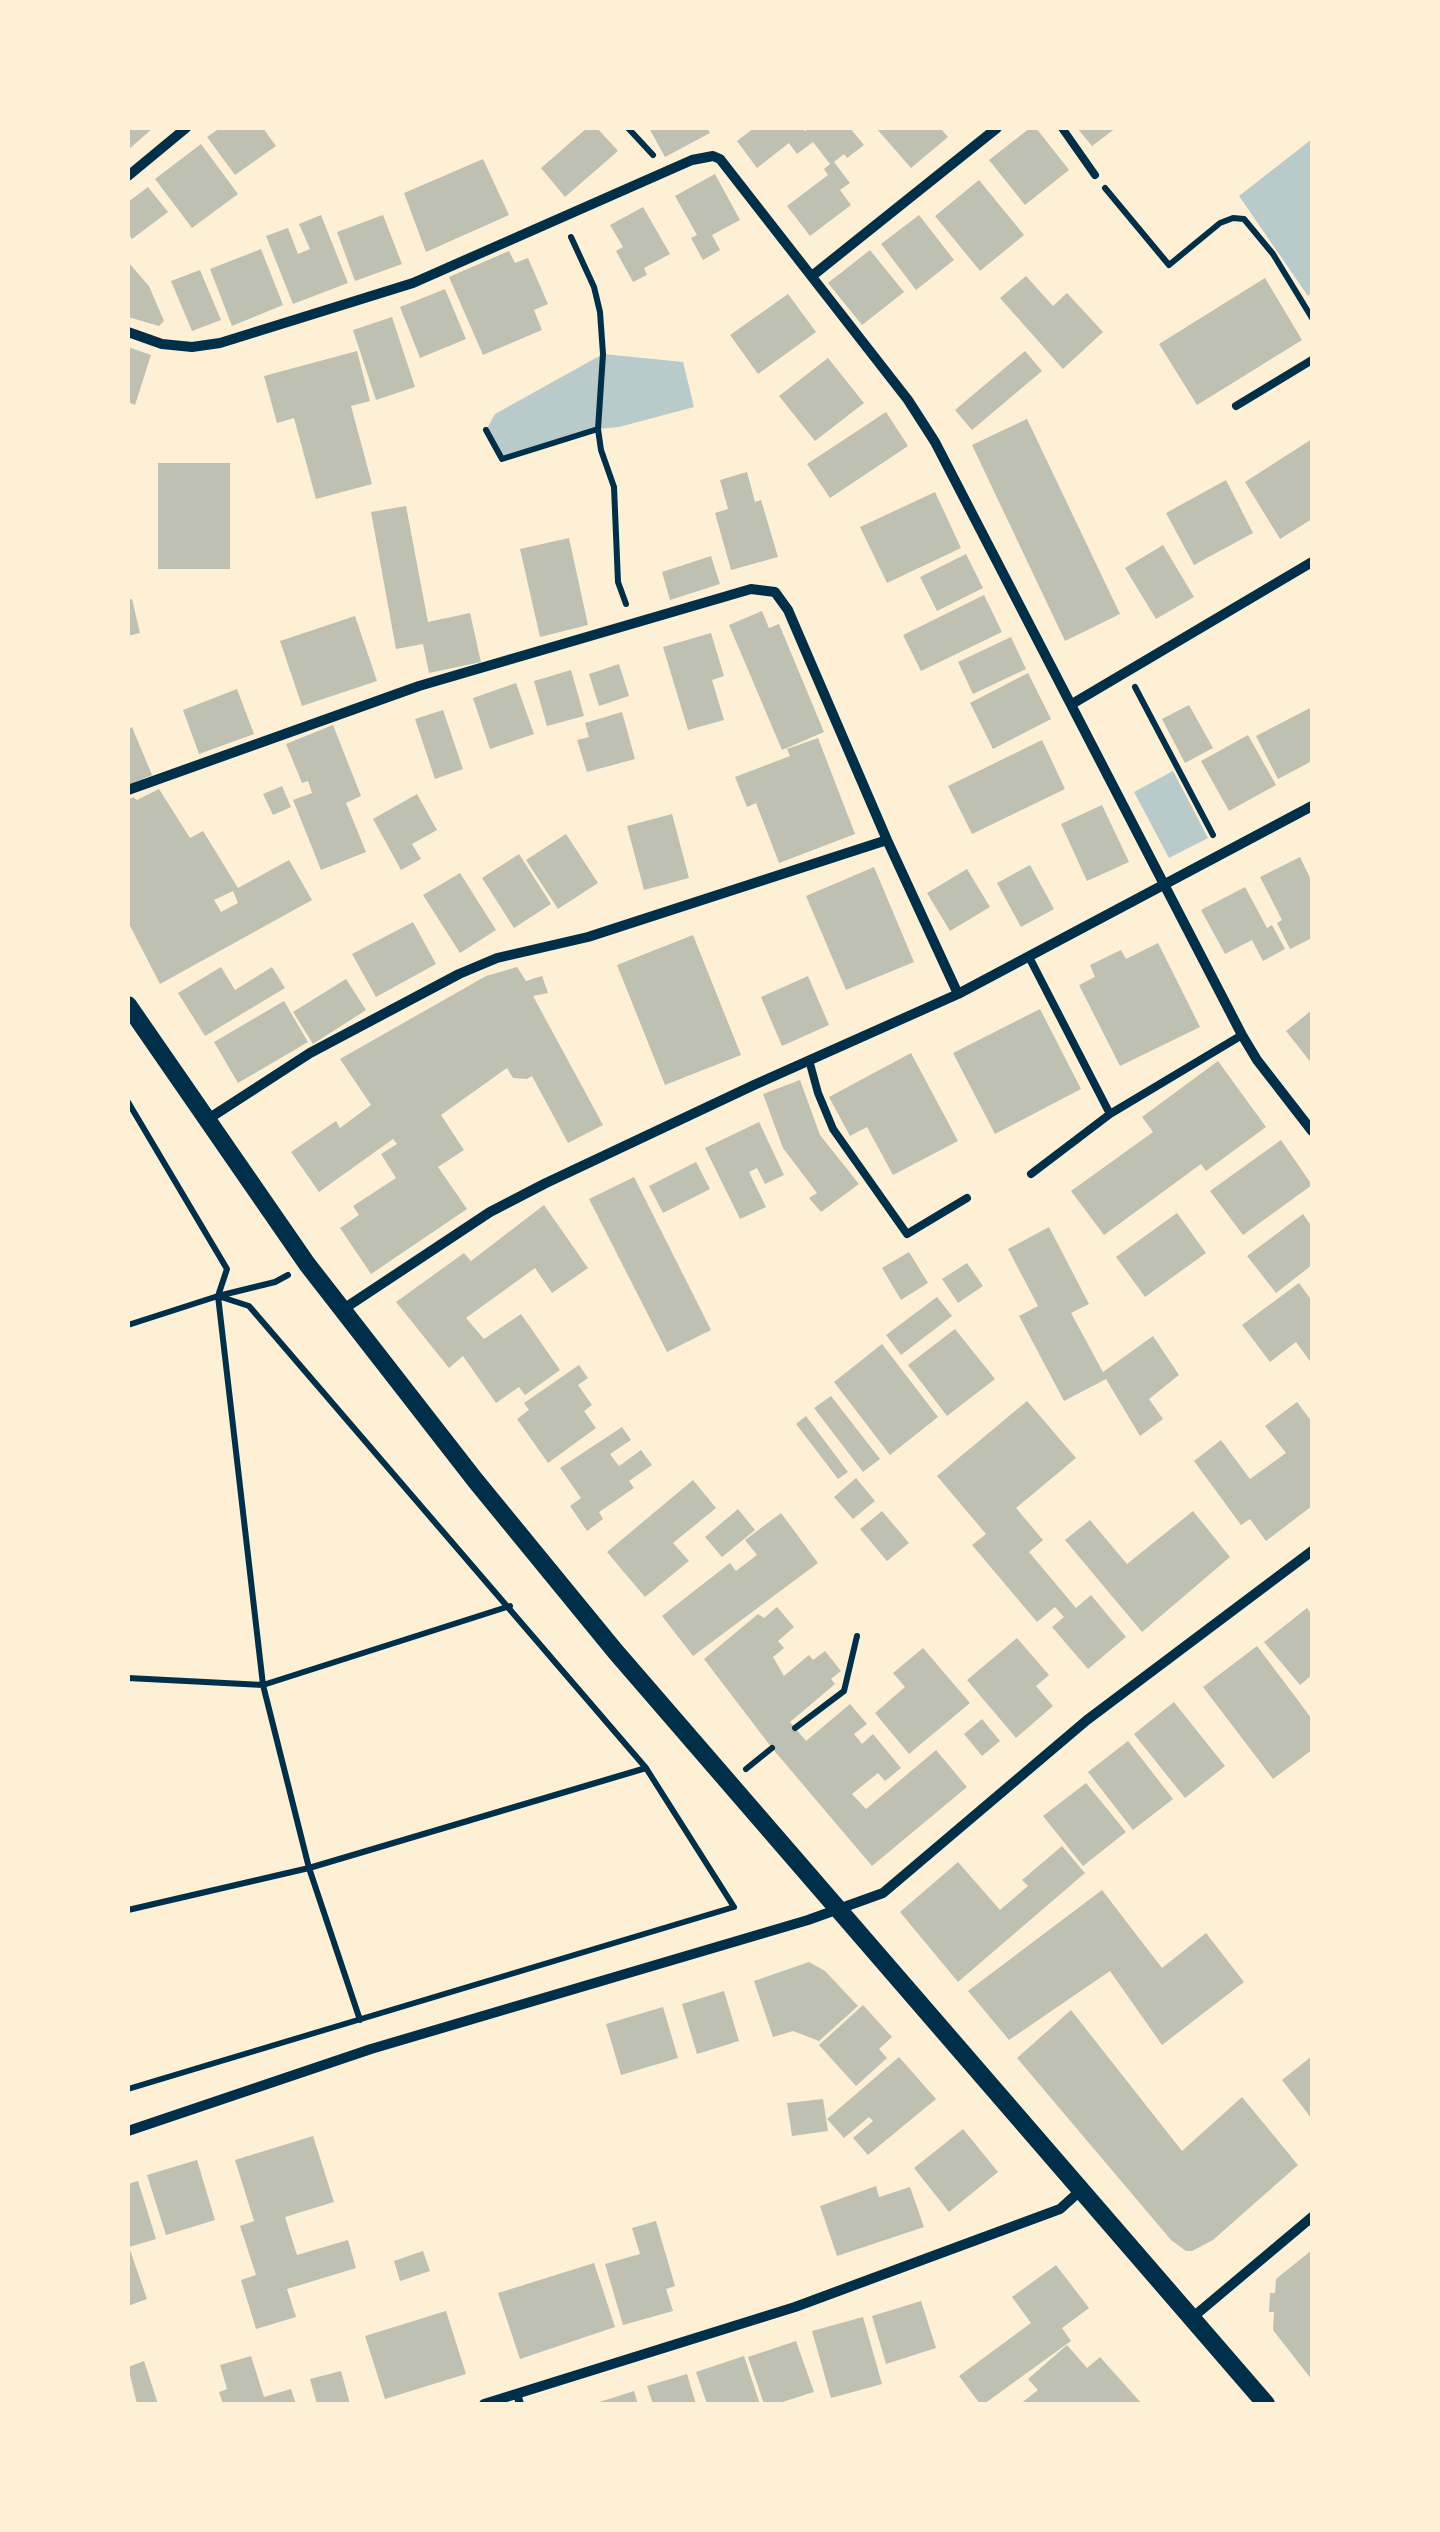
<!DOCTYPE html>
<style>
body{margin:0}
#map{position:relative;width:1440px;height:2532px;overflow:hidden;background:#fdf0d5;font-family:Arial,sans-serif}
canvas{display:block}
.frame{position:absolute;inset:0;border:130px solid #fdf0d5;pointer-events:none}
</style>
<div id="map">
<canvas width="1440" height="2532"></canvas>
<div class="frame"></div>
</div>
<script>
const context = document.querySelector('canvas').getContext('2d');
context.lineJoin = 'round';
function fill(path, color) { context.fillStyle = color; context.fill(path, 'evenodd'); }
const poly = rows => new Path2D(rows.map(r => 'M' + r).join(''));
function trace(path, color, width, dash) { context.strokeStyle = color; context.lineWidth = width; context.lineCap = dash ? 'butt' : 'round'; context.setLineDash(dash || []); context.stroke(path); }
const green = poly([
 [1312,139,1312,291,1308,296,1239,196],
 [603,354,683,362,694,407,619,427,598,429,502,459,486,430,495,414],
 [1173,771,1208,838,1169,858,1134,792]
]);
const building = poly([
 [128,128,153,128,128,150],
 [220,128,263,128,276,146,235,175,207,137],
 [587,128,597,128,618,151,565,197,541,168],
 [649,128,707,128,710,133,665,157],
 [754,128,802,128,805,131,810,128,850,128,864,145,847,158,844,154,834,162,850,183,840,190,851,205,810,236,787,206,828,175,824,169,830,164,813,142,797,154,789,143,757,168,737,141],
 [876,128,940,128,948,137,911,168],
 [1030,128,1036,128,1069,170,1025,205,989,160],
 [1077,128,1116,128,1092,146],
 [201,144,238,194,192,228,155,179],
 [483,159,509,215,426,252,404,193],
 [715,174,740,220,712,235,720,250,703,260,691,238,697,235,675,196],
 [979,180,1024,235,980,271,935,216],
 [148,187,168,212,132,239,128,233,128,202],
 [643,207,670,254,644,268,647,275,633,282,616,251,623,247,610,225],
 [321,215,348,283,293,304,266,236,288,228,298,254,310,249,299,224],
 [383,215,402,264,355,281,337,232],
 [919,215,954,260,916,290,881,244],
 [261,249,283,305,232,326,210,269],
 [870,250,904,292,862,325,828,283],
 [509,251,515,263,528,258,548,304,534,310,542,330,483,355,449,277],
 [128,262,149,286,164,321,159,326,128,317],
 [200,270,221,320,192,331,171,281],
 [1026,276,1053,306,1067,293,1103,332,1063,369,1000,298],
 [1265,278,1302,340,1197,405,1159,344],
 [445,289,466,339,420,358,400,307],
 [788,294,816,332,758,374,730,335],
 [392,317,415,387,376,400,353,330],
 [128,347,151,355,135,405,128,402],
 [357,351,370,401,351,406,372,484,316,499,294,418,277,423,264,376],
 [1025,351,1042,371,972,430,955,410],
 [828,358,864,403,815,441,779,396],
 [886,412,908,446,830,498,807,464],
 [1027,419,1120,614,1065,641,972,445],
 [1312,439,1312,519,1280,539,1245,482],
 [158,463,230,463,230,569,158,569],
 [747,472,755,502,761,500,778,557,731,570,715,513,728,509,720,480],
 [1226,480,1253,533,1194,565,1166,513],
 [935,492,961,548,887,583,860,527],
 [406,506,428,622,470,613,481,662,429,673,423,644,396,649,371,512],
 [569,538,588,625,540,637,520,549],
 [1163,545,1194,597,1156,619,1125,568],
 [966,554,983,588,937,611,920,577],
 [711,556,720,584,670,600,662,572],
 [984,595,1002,632,921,671,903,635],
 [132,599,140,633,128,636,128,600],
 [762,611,769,628,779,624,824,732,782,750,729,625],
 [355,616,377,681,302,706,280,641],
 [711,633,724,676,712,680,724,720,688,730,663,647],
 [1011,637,1026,669,973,694,958,662],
 [619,664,629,696,599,706,589,674],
 [571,670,584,716,547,726,534,681],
 [1028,673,1051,719,993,749,970,703],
 [516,683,534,734,490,749,473,698],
 [237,689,254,734,199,754,183,710],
 [1189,705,1213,748,1185,763,1162,719],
 [1312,707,1312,761,1278,779,1256,736],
 [443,710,463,769,435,779,415,719],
 [622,712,635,759,587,772,577,740,589,737,585,723],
 [333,725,361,796,346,803,366,852,321,870,293,800,312,793,308,781,302,783,286,744],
 [132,727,152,775,128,785,128,729],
 [1248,735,1276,785,1229,811,1201,761],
 [818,738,855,834,779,863,756,803,747,807,735,777,790,756,787,749],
 [1042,740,1065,789,972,834,948,786],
 [282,786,291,807,273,815,263,794],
 [159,789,190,838,203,831,238,888,289,860,312,900,160,984,128,922,128,800,133,797,137,800],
 [233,891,238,903,221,912,214,900],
 [417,794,437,830,412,844,421,859,401,870,373,819],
 [1102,805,1129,862,1087,881,1061,824],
 [672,814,689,878,644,890,627,826],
 [566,834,598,883,558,909,526,860],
 [519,854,551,904,514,928,482,878],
 [1300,857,1312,882,1312,938,1290,949,1277,923,1282,920,1260,877],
 [1030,865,1054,909,1021,927,997,883],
 [874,867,914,962,846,990,806,896],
 [967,869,990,907,950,931,927,893],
 [460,873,496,930,460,953,423,895],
 [1245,887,1267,928,1272,925,1285,949,1263,961,1252,940,1225,954,1201,910],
 [413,922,436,964,376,997,352,954],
 [693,935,741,1055,665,1085,617,965],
 [1158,943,1200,1027,1120,1066,1079,985,1095,977,1090,965,1121,950,1126,959],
 [221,967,235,990,272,967,285,988,205,1036,178,993],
 [517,967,526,981,542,976,548,993,533,996,603,1125,568,1143,532,1076,527,1079,513,1078,507,1068,441,1115,464,1150,438,1167,467,1209,371,1274,340,1228,359,1215,353,1206,396,1178,381,1154,397,1144,393,1139,319,1192,291,1152,336,1121,340,1128,371,1105,340,1059,486,976],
 [808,976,829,1025,782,1046,761,997],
 [346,979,366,1010,313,1044,293,1012],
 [284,1001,308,1042,238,1083,214,1042],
 [1040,1009,1081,1089,995,1134,953,1053],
 [1312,1010,1312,1064,1286,1031],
 [911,1053,958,1141,893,1175,867,1127,850,1136,829,1097],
 [1218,1061,1266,1127,1206,1171,1201,1164,1104,1235,1071,1191,1153,1132,1142,1117],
 [800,1080,820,1135,859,1184,821,1212,809,1198,817,1193,783,1148,763,1094],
 [759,1122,784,1175,765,1184,757,1168,749,1172,766,1207,740,1219,705,1148],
 [1281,1140,1312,1185,1243,1235,1210,1191],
 [696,1162,710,1189,663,1213,649,1186],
 [634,1177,711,1330,667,1352,589,1199],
 [544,1205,588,1268,552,1293,535,1268,466,1318,484,1339,521,1314,560,1370,525,1395,519,1387,496,1403,463,1356,449,1368,396,1302,464,1253,471,1261],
 [1177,1213,1206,1253,1145,1297,1116,1257],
 [1303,1214,1312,1227,1312,1265,1276,1293,1247,1256],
 [1049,1227,1089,1304,1071,1313,1103,1372,1153,1336,1179,1375,1149,1399,1163,1419,1140,1436,1106,1379,1064,1401,1019,1316,1038,1306,1008,1249],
 [909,1252,928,1283,901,1300,882,1268],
 [967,1263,983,1286,958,1303,942,1279],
 [1299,1283,1312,1301,1312,1364,1296,1342,1270,1362,1242,1325],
 [937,1297,952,1316,901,1355,886,1335],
 [955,1329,995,1379,947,1416,908,1365],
 [882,1344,938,1417,890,1455,834,1382],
 [579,1365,588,1378,578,1385,592,1405,584,1411,596,1428,548,1463,517,1419,529,1410,524,1403],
 [831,1396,880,1459,863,1472,814,1408],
 [1027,1401,1076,1458,1016,1508,1043,1540,1029,1552,1076,1608,1091,1595,1126,1637,1088,1669,1052,1627,1064,1617,1055,1607,1037,1622,972,1545,986,1534,937,1476],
 [1297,1402,1312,1422,1312,1506,1266,1541,1250,1519,1241,1525,1194,1461,1221,1440,1250,1479,1286,1453,1265,1426],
 [806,1416,848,1472,838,1479,796,1424],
 [622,1427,631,1440,610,1454,619,1466,641,1450,652,1465,629,1481,634,1488,599,1512,603,1519,587,1531,570,1506,581,1498,560,1468],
 [856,1478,875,1501,853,1519,834,1497],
 [693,1480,716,1508,673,1543,689,1561,645,1597,607,1552],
 [738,1509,755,1530,722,1557,705,1537],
 [882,1511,909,1543,887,1561,860,1529],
 [1193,1511,1230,1557,1142,1632,1065,1540,1090,1520,1127,1564],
 [781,1513,818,1563,693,1656,662,1616,730,1563,736,1571,757,1555,745,1540],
 [777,1607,794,1627,778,1641,784,1648,773,1657,784,1676,809,1655,813,1660,825,1651,841,1671,831,1679,835,1684,790,1722,806,1741,850,1704,867,1724,854,1734,862,1744,873,1734,901,1768,885,1781,878,1773,852,1794,866,1809,936,1750,967,1787,872,1866,772,1748,704,1659,758,1614,764,1618],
 [1307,1608,1312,1615,1312,1675,1300,1685,1264,1642],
 [1017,1638,1049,1675,1036,1686,1053,1706,1016,1738,967,1680],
 [1257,1646,1312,1719,1312,1750,1273,1779,1203,1687],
 [923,1648,970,1703,909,1754,875,1713,905,1687,893,1673],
 [1174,1702,1225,1766,1185,1798,1134,1734],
 [982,1719,1000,1741,982,1756,964,1734],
 [1128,1741,1173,1799,1133,1830,1088,1772],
 [1086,1783,1126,1832,1083,1866,1043,1816],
 [1062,1846,1085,1873,958,1982,900,1912,958,1862,1000,1910,1028,1886,1022,1880],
 [1102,1890,1162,1968,1206,1933,1244,1982,1162,2045,1110,1971,1009,2040,968,1991],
 [809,1962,825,1971,858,2006,819,2041,793,2031,773,2037,754,1981],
 [724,1991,739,2041,697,2054,682,2004],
 [863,2005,892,2037,879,2049,887,2058,856,2086,819,2045],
 [663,2007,678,2058,621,2075,606,2024],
 [1071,2010,1182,2151,1242,2097,1298,2165,1213,2240,1192,2251,1186,2251,1171,2240,1017,2058],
 [1312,2056,1312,2119,1282,2080],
 [899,2057,936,2099,868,2155,853,2138,873,2121,869,2117,844,2138,827,2119],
 [823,2099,828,2131,792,2136,787,2103],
 [963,2129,998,2172,949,2212,914,2168],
 [313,2136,334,2202,285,2217,297,2255,348,2240,356,2268,287,2289,296,2317,256,2329,241,2280,256,2275,240,2226,254,2221,235,2160],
 [197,2160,215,2220,166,2235,147,2175],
 [138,2181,156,2239,129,2247,147,2299,128,2306,128,2184],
 [876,2186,879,2197,910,2187,924,2227,837,2256,820,2206],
 [656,2221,675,2286,666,2289,673,2311,623,2325,605,2264,640,2254,632,2228],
 [1312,2250,1312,2380,1273,2330,1274,2312,1269,2312,1270,2293,1275,2293,1276,2279],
 [423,2251,430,2271,400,2281,394,2261],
 [594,2263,615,2327,520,2359,498,2293],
 [1056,2265,1089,2308,1062,2328,1071,2341,984,2404,980,2404,959,2376,1031,2323,1012,2297],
 [921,2301,936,2348,886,2364,872,2316],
 [446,2311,466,2374,385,2399,365,2336],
 [863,2317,882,2384,831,2398,812,2331],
 [796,2341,814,2392,776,2404,764,2404,748,2357],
 [1067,2345,1087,2368,1100,2357,1142,2404,1020,2404,1038,2390,1028,2379],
 [251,2356,264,2397,291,2389,296,2404,223,2404,219,2392,227,2389,220,2365],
 [744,2356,760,2404,707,2404,696,2372],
 [144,2361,158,2404,137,2404,128,2367],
 [341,2371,350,2404,317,2404,310,2379],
 [687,2374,696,2404,653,2404,647,2386],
 [634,2391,638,2404,593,2404]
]);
const path = poly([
 [628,128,653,155],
 [1105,188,1169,265,1220,223,1233,218,1244,219,1273,254,1312,318],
 [571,237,594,287,600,312,603,354,598,429,601,450,614,487,618,582,626,604],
 [486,430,502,459,598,429],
 [1135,687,1213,835],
 [128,1102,227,1269,218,1296,263,1685,510,1606],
 [128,1325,218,1296,275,1282,288,1275],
 [128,1678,263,1685,309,1868,360,2020],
 [795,1728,844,1691,857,1636],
 [746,1769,772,1748],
 [128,1910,309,1868,646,1768,249,1306,218,1296],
 [128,2089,734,1907,646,1768]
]);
const service = poly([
 [1062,128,1095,175],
 [1236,406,1312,360],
 [1029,957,1110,1114],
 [809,1060,818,1093,833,1129,907,1234,967,1198],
 [1031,1174,1110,1114,1242,1035],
 [517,2394,520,2404]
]);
const minor = poly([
 [128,176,186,128],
 [812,276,997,128],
 [128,332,162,344,192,347,220,343,413,283,692,160,713,156,720,159,908,400,935,442,1242,1035,1257,1060,1312,1131],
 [1072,704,1312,562],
 [128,790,419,686,751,589,775,592,788,610,887,840,958,994],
 [205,1121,310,1053,459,974,497,958,588,937,887,840],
 [342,1310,490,1212,546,1183,754,1085,958,994,1312,806],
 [128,2131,371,2049,808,1920,883,1893,1087,1720,1312,1551],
 [1193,2317,1312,2217],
 [484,2404,795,2307,1060,2209,1080,2191]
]);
const tertiary = poly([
 [128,1005,307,1264,475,1480,615,1651,1266,2404]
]);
fill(green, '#b9caca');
fill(building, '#bec0b2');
trace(path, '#003049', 6);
trace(service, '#003049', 8);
trace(minor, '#003049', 10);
trace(tertiary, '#003049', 18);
</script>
